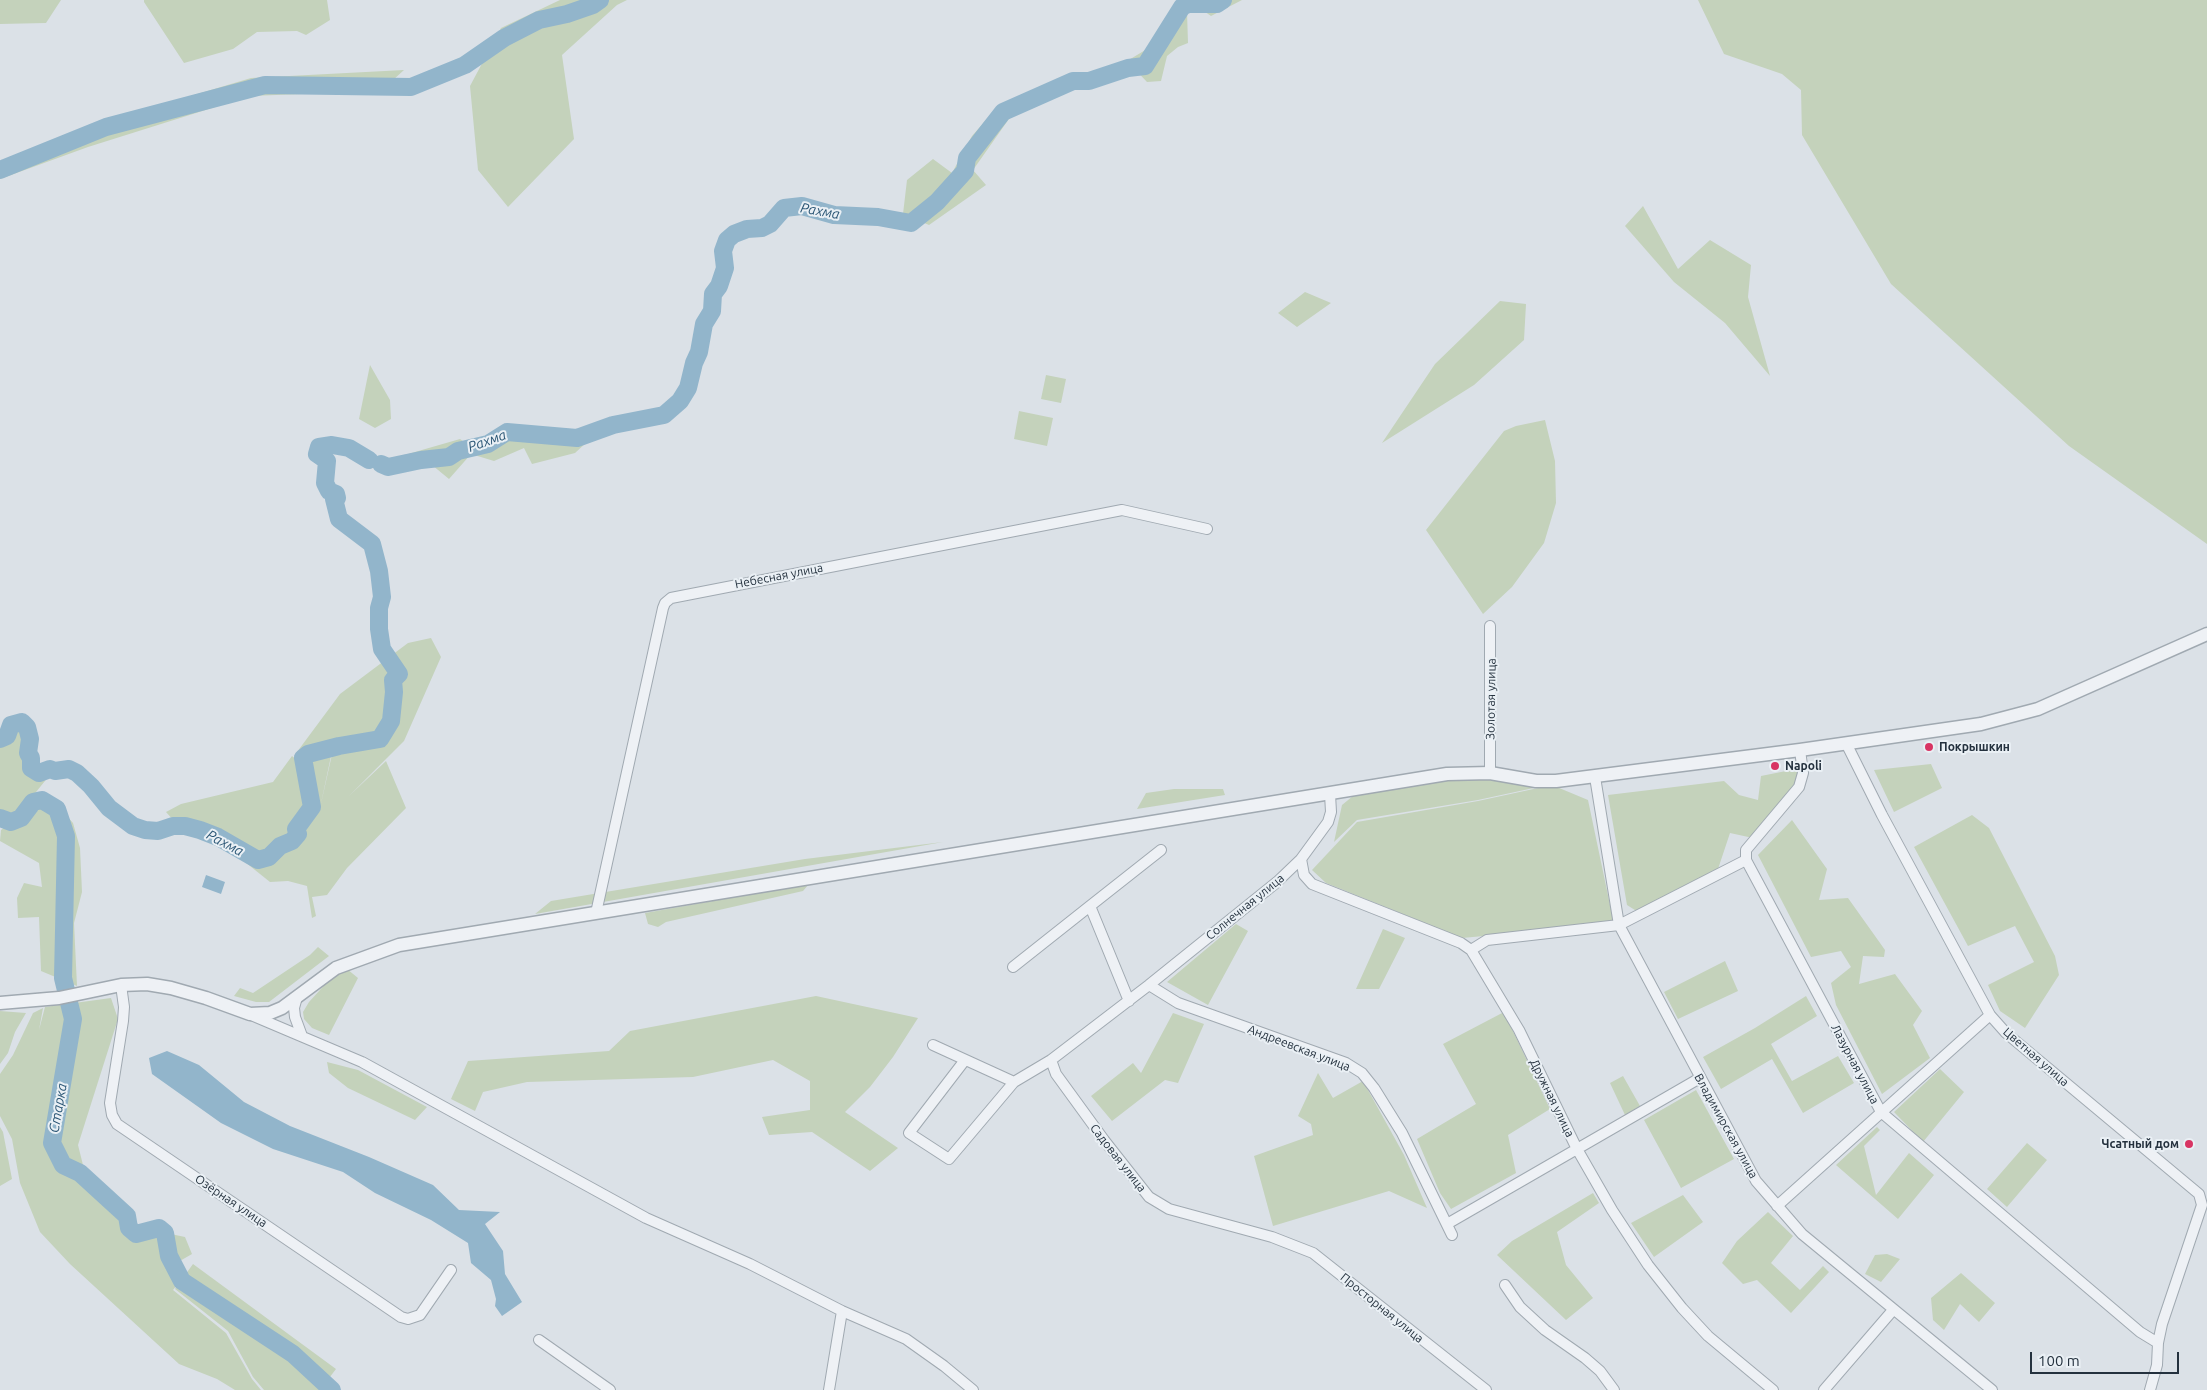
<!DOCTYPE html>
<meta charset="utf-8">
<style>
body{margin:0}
#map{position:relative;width:2207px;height:1390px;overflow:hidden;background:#dbe1e7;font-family:Ubuntu,sans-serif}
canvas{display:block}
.scale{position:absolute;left:2030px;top:1352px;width:149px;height:22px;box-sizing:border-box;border:2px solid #24313e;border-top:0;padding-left:6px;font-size:15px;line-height:18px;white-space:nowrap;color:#24313e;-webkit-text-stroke:4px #eaf0f5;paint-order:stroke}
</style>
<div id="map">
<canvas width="2207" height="1390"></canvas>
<div class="scale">100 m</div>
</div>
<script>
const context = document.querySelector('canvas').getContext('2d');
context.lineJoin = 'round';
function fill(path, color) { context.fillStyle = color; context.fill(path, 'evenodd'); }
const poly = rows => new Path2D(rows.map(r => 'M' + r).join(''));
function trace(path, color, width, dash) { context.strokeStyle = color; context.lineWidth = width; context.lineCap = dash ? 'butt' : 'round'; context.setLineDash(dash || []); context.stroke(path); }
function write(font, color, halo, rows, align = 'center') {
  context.font = font + ' Ubuntu,sans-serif'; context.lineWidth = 4; context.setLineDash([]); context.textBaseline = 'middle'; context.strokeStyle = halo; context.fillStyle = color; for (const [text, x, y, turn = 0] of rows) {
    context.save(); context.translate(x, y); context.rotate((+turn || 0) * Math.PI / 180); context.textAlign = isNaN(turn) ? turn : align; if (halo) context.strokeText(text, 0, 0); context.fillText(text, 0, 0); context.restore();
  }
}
const green = poly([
 [0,0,61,0,46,23,0,24],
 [144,0,327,0,330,20,306,35,297,31,257,32,233,49,184,63,144,2],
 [560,0,627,0,617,5,562,55,574,139,508,207,478,170,470,86,501,28],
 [1188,0,1242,0,1211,16],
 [1698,0,2207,0,2207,544,2069,446,1891,284,1802,135,1801,90,1782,74,1724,54],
 [1187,12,1188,43,1178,47,1167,56,1161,81,1147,82,1127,61,1152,46,1170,18],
 [404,70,381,91,250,96,88,147,0,179,0,164,107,121,251,78],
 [1011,116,973,170,986,185,929,225,903,214,907,180,933,159,952,173,972,136,986,120],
 [1643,206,1678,269,1710,240,1751,265,1748,297,1770,376,1725,323,1674,282,1625,226],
 [1305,292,1331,303,1297,327,1278,313],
 [1500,301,1526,304,1524,340,1474,385,1382,443,1435,364],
 [370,365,390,400,391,419,375,428,359,419],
 [1046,375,1066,379,1061,403,1041,399],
 [1019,411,1053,418,1047,446,1014,439],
 [1545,420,1555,461,1556,503,1544,543,1512,587,1483,614,1426,530,1504,431,1516,426],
 [500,427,546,440,587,442,575,453,532,464,524,448,494,461,471,454,449,479,432,465,401,456,460,439,470,446],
 [431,638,441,657,404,741,349,796,386,761,406,808,347,868,327,895,312,897,316,916,312,918,307,886,288,881,270,882,240,858,239,844,202,827,175,822,166,812,181,804,273,782,292,756,299,762,317,747,334,742,320,808,335,741,316,746,298,761,294,756,340,694,408,643],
 [14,728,25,730,31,773,49,776,32,797,0,827,0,742,9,736],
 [1931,764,1942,788,1894,812,1874,770],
 [1801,768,1797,789,1753,838,1730,833,1718,869,1638,912,1627,905,1608,795,1724,781,1739,795,1758,800,1761,776],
 [1479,778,1543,786,1478,800,1357,820,1334,842,1342,805,1353,796,1434,781],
 [1552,785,1588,800,1614,924,1462,938,1326,883,1312,870,1357,822,1478,801],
 [1174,789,1223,789,1225,795,1137,809,1146,793],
 [54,802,73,823,80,848,82,892,74,923,77,986,41,971,39,917,18,918,17,898,24,883,42,887,39,863,0,841,1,830,37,803],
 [1972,815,1989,828,2055,956,2059,975,2025,1028,2000,1011,1988,985,2034,962,2015,926,1968,946,1914,847],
 [1792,820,1827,869,1819,900,1848,898,1885,950,1884,957,1863,956,1859,984,1895,974,1922,1011,1913,1025,1930,1058,1882,1094,1836,1005,1831,983,1851,967,1841,951,1811,957,1758,855],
 [943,842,535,914,551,901,805,859],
 [809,884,803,891,666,922,658,927,648,924,645,913],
 [1236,924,1248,931,1208,1005,1167,982],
 [1383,929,1405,938,1379,989,1356,989],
 [318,947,329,956,269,1002,256,1002,234,996,240,988,253,993,310,955],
 [1725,961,1738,991,1678,1019,1664,992],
 [347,969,358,978,329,1035,312,1028,304,1019,303,1012,309,1002,330,979],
 [816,996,918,1018,893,1057,870,1087,845,1112,898,1148,870,1171,812,1132,769,1135,762,1117,810,1110,810,1081,773,1060,693,1077,527,1082,483,1092,475,1111,451,1099,468,1061,609,1051,630,1031],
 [1806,996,1817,1016,1771,1044,1792,1081,1838,1056,1854,1083,1803,1113,1772,1059,1721,1089,1703,1057,1755,1028],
 [111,998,118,1019,78,1145,90,1193,123,1224,185,1237,192,1254,152,1277,173,1265,181,1280,173,1290,226,1333,252,1379,261,1390,235,1390,217,1379,179,1364,70,1264,40,1232,20,1183,12,1139,0,1116,0,1074,13,1055,33,1013,43,1008,39,1030,45,1007],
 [0,1011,26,1013,15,1032,8,1053,0,1064],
 [1504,1012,1550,1109,1508,1135,1516,1173,1451,1209,1440,1193,1417,1139,1476,1104,1443,1044],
 [1173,1013,1204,1024,1178,1083,1165,1080,1112,1121,1091,1096,1133,1063,1141,1073],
 [327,1062,358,1070,427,1107,415,1120,348,1088,329,1073],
 [1940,1069,1964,1092,1923,1142,1894,1112],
 [1318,1073,1333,1098,1363,1081,1404,1155,1427,1208,1389,1191,1273,1226,1254,1156,1313,1135,1311,1124,1298,1116],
 [1623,1076,1640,1106,1625,1115,1610,1083],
 [1696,1090,1734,1159,1681,1188,1644,1120],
 [0,1127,3,1132,12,1179,0,1186],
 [1877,1127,1880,1130,1864,1146,1876,1195,1909,1153,1934,1175,1898,1219,1836,1165],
 [2027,1143,2047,1160,2007,1207,1987,1189],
 [1593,1193,1599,1203,1557,1232,1566,1265,1593,1298,1566,1320,1497,1255,1512,1241],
 [1683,1195,1703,1222,1654,1257,1631,1223],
 [1768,1212,1793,1236,1771,1263,1800,1290,1823,1266,1829,1272,1791,1313,1757,1280,1743,1284,1722,1263,1737,1241],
 [1887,1254,1900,1259,1881,1282,1865,1274,1875,1255],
 [193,1264,336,1369,320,1390,264,1390,253,1377,228,1331,175,1289],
 [1961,1273,1995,1303,1979,1322,1960,1304,1944,1330,1933,1320,1931,1298]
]);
const water = poly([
 [206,875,225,882,221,894,202,887],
 [167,1051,199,1065,244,1102,290,1126,369,1157,433,1185,459,1210,500,1212,485,1224,503,1251,505,1274,522,1302,502,1316,495,1306,496,1299,491,1280,471,1263,468,1243,431,1220,375,1193,343,1172,273,1149,221,1123,152,1074,149,1058]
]);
const river = poly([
 [0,170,106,127,265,85,411,87,465,65,504,38,539,20,567,14,593,5,600,0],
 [381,464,388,467,421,460,449,457,458,451,488,444,507,432,577,438,613,425,664,415,680,401,688,388,694,363,699,352,704,324,712,311,713,294,719,286,725,268,723,251,727,240,734,234,747,229,762,228,770,224,784,208,802,206,834,215,878,217,911,223,937,202,965,171,967,158,1003,112,1073,81,1089,81,1128,68,1145,66,1182,7,1188,4,1217,4,1223,0],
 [0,739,7,736,11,725,22,722,27,727,30,739,28,753,31,758,31,768,39,773,50,769,55,771,69,769,77,773,91,786,109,808,133,826,145,830,158,831,173,826,185,826,200,830,218,837,258,860,269,857,280,846,292,841,298,834,296,829,312,807,303,758,308,754,339,746,380,739,391,721,394,692,393,680,399,674,382,649,379,629,379,608,382,597,379,571,372,544,339,519,334,499,337,498,336,494,329,491,325,483,327,461,317,454,319,447,332,445,349,448,369,460],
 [0,818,11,822,21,818,33,802,42,800,57,809,66,836,63,978,73,1019,52,1143,63,1165,80,1173,127,1216,129,1228,136,1234,159,1228,165,1233,169,1256,182,1281,293,1354,332,1390]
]);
const minor = poly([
 [1846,743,1882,815,1990,1015,2006,1033,2199,1194,2202,1205,2162,1324,2158,1343],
 [1490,773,1490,626],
 [1595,777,1619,925,1756,1181,1802,1234,1992,1390],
 [1301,859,1304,875,1312,884,1461,943,1471,950,1519,1030,1577,1149,1612,1210,1648,1265,1682,1308,1708,1336,1773,1390],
 [1746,860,1746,850,1799,787,1803,773,1800,750],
 [596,913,663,608,665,603,671,598,1122,510,1207,529],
 [1471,950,1487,940,1619,925,1746,860,1881,1112,2140,1332,2158,1343,2157,1365,2150,1390],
 [1013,967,1090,906],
 [121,985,124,1007,123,1021,110,1103,112,1115,117,1124,401,1317,408,1319,420,1315,451,1270],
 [1149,985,1178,1003,1346,1063,1362,1073,1374,1088,1402,1133,1452,1235],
 [297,997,294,1008,295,1017,302,1036],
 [1129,1001,1090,906,1161,850],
 [251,1015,362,1062,646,1218,750,1264,842,1311,906,1339,944,1366,973,1390],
 [933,1045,1014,1082,1051,1060,1149,985,1277,882,1301,859,1328,822,1331,812,1330,794],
 [965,1060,909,1133,949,1159,1014,1082],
 [1051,1060,1056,1074,1104,1140,1149,1197,1169,1209,1272,1237,1313,1253,1486,1390],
 [1777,1206,1990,1015],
 [1447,1224,1700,1078],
 [1505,1285,1520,1307,1545,1330,1585,1358,1600,1371,1614,1390],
 [539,1340,610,1390],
 [829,1390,842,1311],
 [1824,1390,1893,1310]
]);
const tertiary = poly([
 [0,1003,59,998,121,985,147,984,171,988,206,998,250,1014,270,1013,282,1008,336,968,399,945,1447,774,1490,773,1536,781,1556,781,1800,750,1981,724,2038,709,2207,634]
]);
const markers = [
 [1929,747,5,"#d83463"],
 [1775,766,5,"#d83463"],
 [2189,1144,5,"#d83463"]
];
const streetNames = [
 ["Небесная улица",779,576,-11],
 ["Золотая улица",1491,699,-89],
 ["Солнечная улица",1245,907,-39],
 ["Андреевская улица",1299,1048,21],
 ["Цветная улица",2036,1057,41],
 ["Лазурная улица",1855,1064,62],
 ["Дружная улица",1552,1098,64],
 ["Владимирская улица",1726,1126,61],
 ["Садовая улица",1118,1158,52],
 ["Озёрная улица",231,1201,34],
 ["Просторная улица",1382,1308,39]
];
const poiNames = [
 ["Покрышкин",1939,747],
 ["Napoli",1785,766],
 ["Чсатный дом",2179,1144,"right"]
];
const waterNames = [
 ["Рахма",820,211,10],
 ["Рахма",487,441,-20],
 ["Рахма",225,843,28],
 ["Старка",58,1108,-80]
];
fill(green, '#c4d2bb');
fill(water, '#92b5cb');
trace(river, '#92b5cb', 18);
trace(minor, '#a0a9b1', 12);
trace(tertiary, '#a0a9b1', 15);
trace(minor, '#eef1f5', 10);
trace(tertiary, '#eef1f5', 12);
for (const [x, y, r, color] of markers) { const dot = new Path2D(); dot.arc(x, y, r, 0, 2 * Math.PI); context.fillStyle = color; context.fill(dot); trace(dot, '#eaf0f5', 2); }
write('12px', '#24313e', '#eaf0f5', streetNames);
write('bold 12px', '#24313e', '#eaf0f5', poiNames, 'left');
write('italic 14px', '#2b5675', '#eaf0f5', waterNames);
</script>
